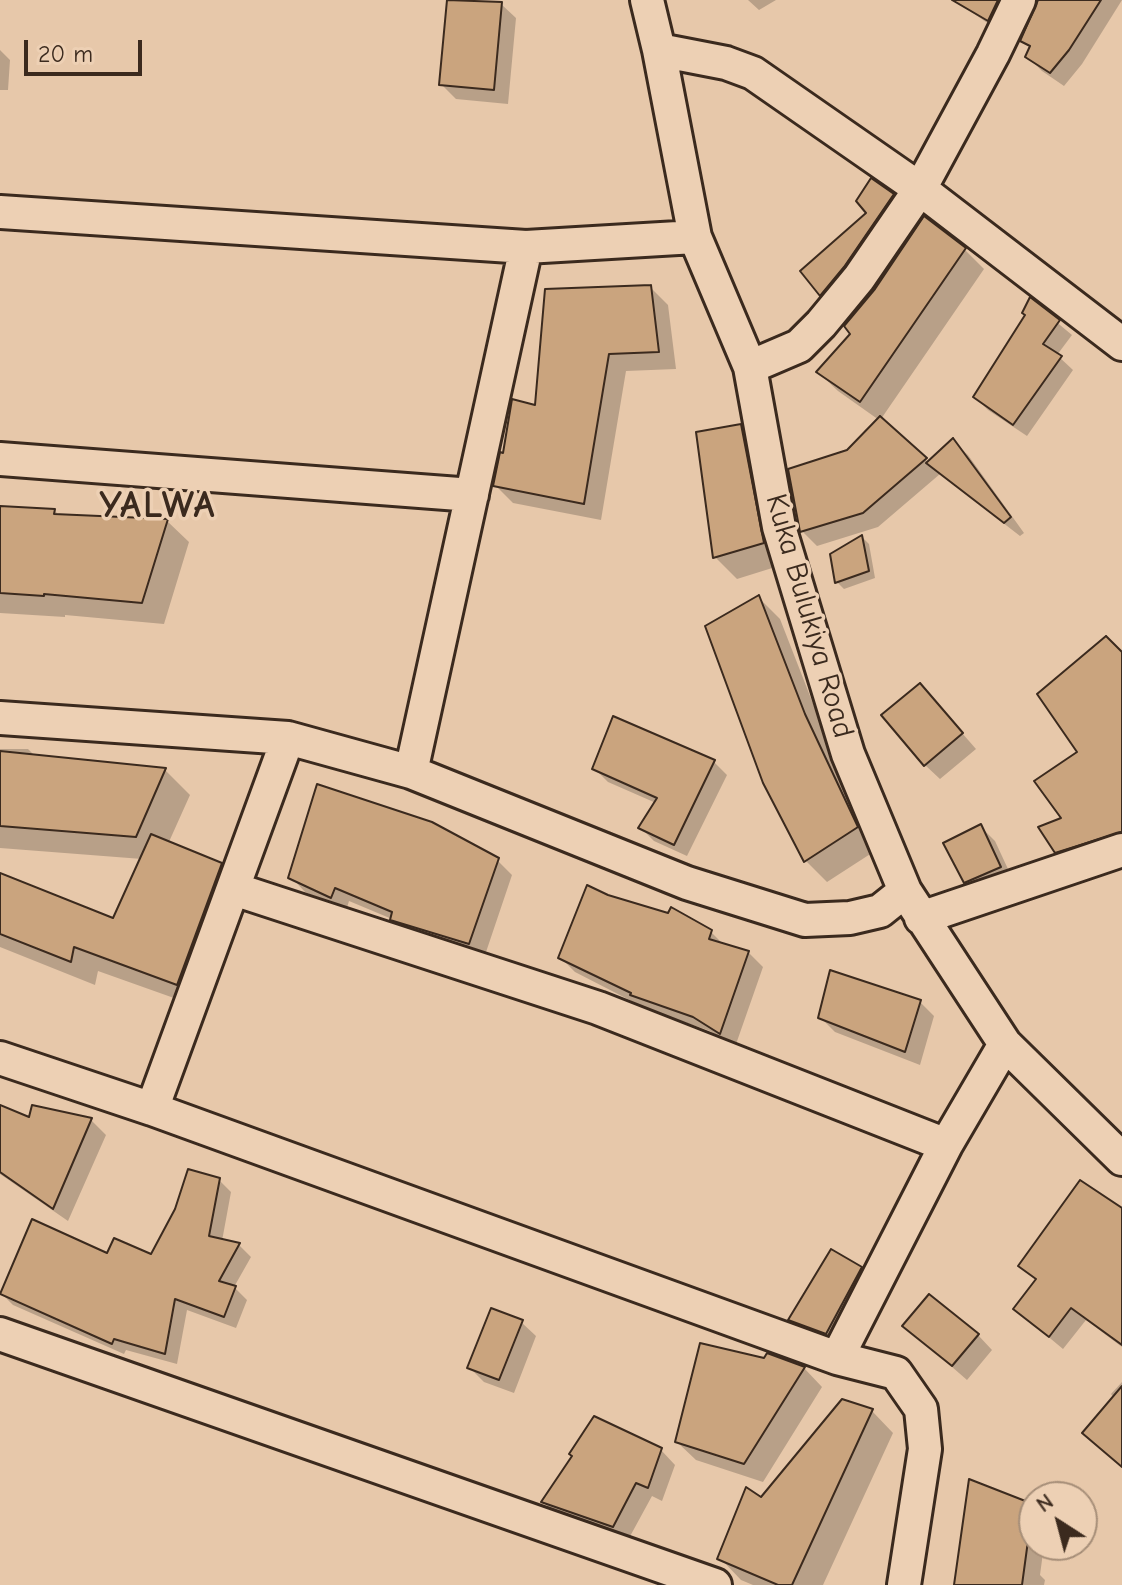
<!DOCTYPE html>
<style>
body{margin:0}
#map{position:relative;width:1122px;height:1585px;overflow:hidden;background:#e7c8aa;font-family:"Comic Neue",sans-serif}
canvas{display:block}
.north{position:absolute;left:1018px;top:1481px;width:80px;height:80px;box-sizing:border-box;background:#edd0b4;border:2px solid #a68e78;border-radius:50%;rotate:324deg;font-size:22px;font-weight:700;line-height:32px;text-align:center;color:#3b2a1e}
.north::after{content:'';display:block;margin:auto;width:28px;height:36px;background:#3b2a1e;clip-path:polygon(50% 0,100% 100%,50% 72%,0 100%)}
.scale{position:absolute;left:24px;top:40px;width:118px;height:36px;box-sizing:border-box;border:4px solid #3b2a1e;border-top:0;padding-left:10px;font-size:24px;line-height:28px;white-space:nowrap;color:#3b2a1e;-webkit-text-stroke:6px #edd0b4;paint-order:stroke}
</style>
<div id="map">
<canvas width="1122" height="1585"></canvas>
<div class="north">N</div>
<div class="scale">20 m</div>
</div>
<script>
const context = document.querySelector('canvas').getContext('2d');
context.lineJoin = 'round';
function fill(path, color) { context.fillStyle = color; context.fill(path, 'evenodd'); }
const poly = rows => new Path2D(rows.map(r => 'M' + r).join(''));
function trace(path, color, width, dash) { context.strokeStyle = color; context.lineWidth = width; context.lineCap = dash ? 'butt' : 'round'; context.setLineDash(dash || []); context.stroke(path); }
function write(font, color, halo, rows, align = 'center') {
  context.font = font + ' "Comic Neue",sans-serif'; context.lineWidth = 7; context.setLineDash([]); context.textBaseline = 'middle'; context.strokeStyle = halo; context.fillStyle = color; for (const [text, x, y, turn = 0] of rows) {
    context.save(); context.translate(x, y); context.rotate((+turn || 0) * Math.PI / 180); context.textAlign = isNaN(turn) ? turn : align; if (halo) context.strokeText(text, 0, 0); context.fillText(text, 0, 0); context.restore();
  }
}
const shadow = poly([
 [449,0,501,4,516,18,508,104,456,99,441,84],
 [748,0,776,0,759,10],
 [954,0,1020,0,1002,33],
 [1040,0,1122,0,1082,64,1064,86,1042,71,1028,57,1031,48,1023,40],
 [0,50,10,60,8,90,0,90],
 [892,195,907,210,835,309,821,294,869,213],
 [965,250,984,269,881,419,929,463,953,441,968,455,1024,533,1020,536,940,474,878,527,817,546,802,531,848,452,879,420,838,391,818,372],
 [650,287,668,305,676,369,626,371,601,520,513,503,495,485,505,455,537,407],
 [1030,300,1072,335,1057,355,1073,370,1027,436,988,410,975,397,1027,315],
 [740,426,762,447,785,564,737,579,715,557,698,433],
 [0,508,54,510,60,516,167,521,189,542,164,624,65,615,65,617,0,613],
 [862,537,869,544,875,578,844,589,837,582,832,555],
 [758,597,780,619,826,737,878,849,827,882,806,861],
 [1122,655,1122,849,1071,865,1057,851,1080,753],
 [920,685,976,749,940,779,925,765],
 [0,749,28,749,36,757,165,770,190,795,168,844,221,865,245,890,202,1008,98,971,95,985,0,947,0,875,114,920,142,859,0,848],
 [714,762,727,775,687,856,654,841,641,828,656,803,608,782,594,768],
 [981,827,995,841,1014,882,980,896,966,881],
 [497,860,512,875,484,958,406,934,392,919,349,901,346,911,305,892,291,877],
 [711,932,724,945,748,952,763,967,735,1047,710,1031,647,1009,575,972,560,957],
 [919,1001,934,1016,920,1065,835,1032,820,1017],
 [0,1107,30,1119,33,1107,91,1120,106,1135,68,1221,0,1174],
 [219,1180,231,1192,222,1241,239,1245,251,1257,234,1287,247,1300,236,1328,187,1310,177,1364,126,1350,124,1354,13,1305,1,1293,108,1256,151,1256],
 [1122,1210,1122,1347,1086,1320,1063,1349,1015,1309,1037,1281,1021,1266],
 [861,1269,875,1284,841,1347,805,1334,790,1320],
 [521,1322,536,1336,514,1393,484,1382,469,1367],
 [905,1326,978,1335,992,1350,967,1380],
 [804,1368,822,1387,763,1482,696,1460,677,1442],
 [1122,1382,1122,1467,1114,1398,1111,1394],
 [872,1411,893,1433,823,1585,753,1585,741,1580,720,1558,761,1500],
 [661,1450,675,1465,662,1501,652,1496,628,1540,558,1516,543,1502],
 [1032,1505,1034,1545,1044,1545,1040,1575,1045,1580,1044,1585,956,1585]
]);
const building = poly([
 [447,0,502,2,494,90,439,85,447,0],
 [952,0,998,0,988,21,952,0],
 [1038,0,1101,0,1069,50,1050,73,1025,57,1030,46,1020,41,1038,0],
 [871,178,894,194,844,267,820,296,800,271,866,213,856,201,871,178],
 [924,216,966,248,860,402,816,372,850,334,844,326,875,289,924,216],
 [651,285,659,352,609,354,584,504,493,486,500,452,503,453,512,399,535,405,545,289,651,285],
 [1030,297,1060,320,1043,344,1062,356,1013,425,973,397,1025,315,1022,313,1030,297],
 [880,416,927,458,863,513,800,532,788,469,847,450,880,416],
 [741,424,764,543,713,558,696,432,741,424],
 [953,438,1011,517,1004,523,926,463,953,438],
 [0,506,55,509,54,514,168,519,142,603,44,594,44,596,0,593,0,506],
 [862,535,869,571,835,583,830,554,862,535],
 [759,595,805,714,858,827,804,862,763,783,705,626,759,595],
 [1106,636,1122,652,1122,832,1055,853,1038,827,1061,818,1034,781,1077,752,1037,694,1106,636],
 [920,683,963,733,924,766,881,715,920,683],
 [613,716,715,760,674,845,638,828,657,798,592,769,613,716],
 [0,751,166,768,136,837,0,826,0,751],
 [317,784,432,822,499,858,469,944,390,920,392,912,335,888,331,898,288,878,317,784],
 [981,824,1001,867,964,883,943,843,981,824],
 [151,834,222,863,177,985,74,947,71,962,0,934,0,873,113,918,151,834],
 [587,885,608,895,668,913,671,907,712,930,709,939,749,951,720,1034,693,1017,630,995,631,993,558,958,587,885],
 [830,970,921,1000,905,1052,818,1018,830,970],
 [0,1105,29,1117,32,1105,92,1118,53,1209,0,1172,0,1105],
 [188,1169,220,1178,209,1236,240,1243,219,1281,236,1286,224,1317,175,1299,165,1354,114,1339,112,1344,0,1294,32,1219,107,1253,114,1238,151,1254,175,1209,188,1169],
 [1080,1180,1122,1208,1122,1345,1071,1308,1049,1337,1013,1309,1036,1279,1018,1266,1080,1180],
 [831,1249,862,1267,826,1334,788,1320,831,1249],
 [929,1294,979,1334,952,1366,902,1326,929,1294],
 [491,1308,523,1320,499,1380,467,1368,491,1308],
 [700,1343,764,1358,767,1353,805,1367,744,1464,675,1442,700,1343],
 [1122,1386,1122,1467,1082,1433,1122,1386],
 [842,1399,873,1409,792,1585,778,1585,717,1559,746,1487,761,1497,842,1399],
 [594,1416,662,1448,648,1488,636,1483,613,1527,541,1502,572,1456,569,1454,594,1416],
 [969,1479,1033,1504,1022,1585,954,1585,969,1479]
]);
const minor = poly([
 [647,0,659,50,695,237,750,367,779,527,848,754,905,891,1005,1044,1122,1159],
 [659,50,726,63,753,73,920,189,1122,344],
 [0,212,526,247,695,237],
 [750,367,799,346,821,324,859,278,920,189,993,54,1019,0],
 [0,459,472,495],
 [0,718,288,738,411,772,687,883,805,920,850,918,880,911,905,891],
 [411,772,526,247],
 [234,889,598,1008,946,1145],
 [921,918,1122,850],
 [0,1058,152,1109,837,1358,896,1373,921,1409,925,1449,904,1585],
 [152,1109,288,738],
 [0,1334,715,1585],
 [837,1358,946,1145,1005,1044]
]);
const streetNames = [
 ["Kuka Bulukiya Road",809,616,74]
];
const districtNames = [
 ["YALWA",158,506]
];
fill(shadow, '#0003');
fill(building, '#caa47e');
trace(building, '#3b2a1e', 2);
trace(minor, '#3b2a1e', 38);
trace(minor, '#edd0b4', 32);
write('30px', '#3b2a1e', '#edd0b4', streetNames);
context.letterSpacing = '2px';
write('bold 38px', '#3b2a1e', '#edd0b4', districtNames);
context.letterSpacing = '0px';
</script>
